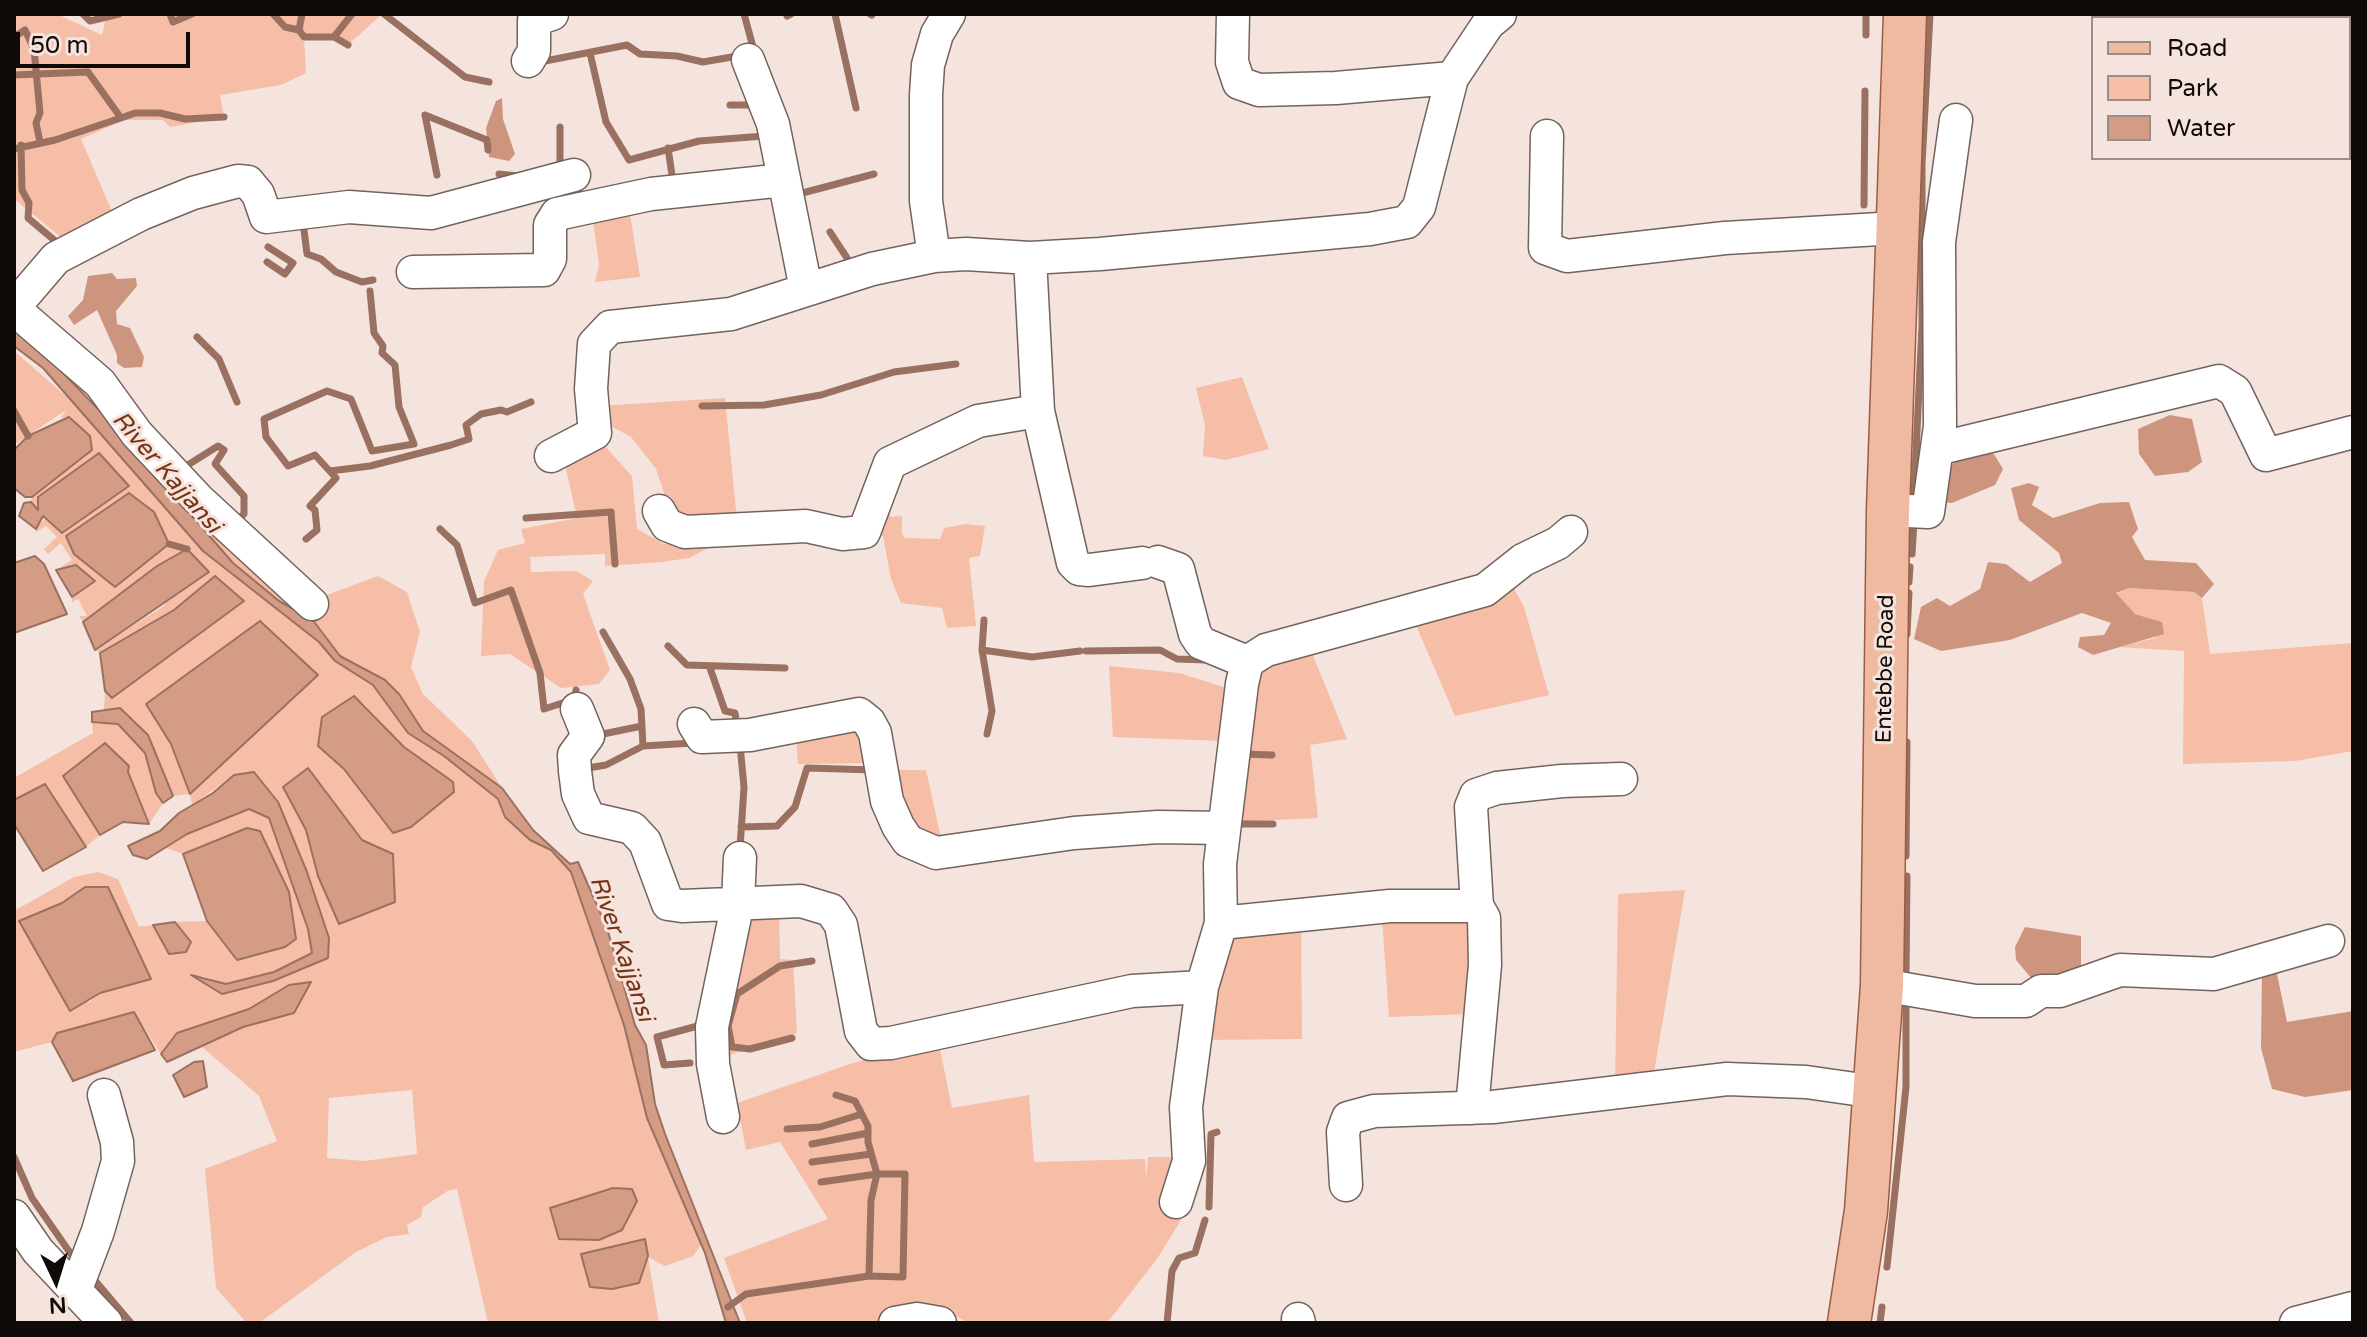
<!DOCTYPE html>
<style>
body{margin:0}
#map{position:relative;width:2367px;height:1337px;overflow:hidden;background:#f5e4dd;font-family:"Varela Round",sans-serif}
canvas{display:block}
.frame{position:absolute;inset:0;border:16px solid #100a08;pointer-events:none}
.legend{position:absolute;left:2091px;top:16px;width:260px;height:144px;box-sizing:border-box;background:#f5e4dd;border:2px solid #998d88;margin:0;padding:10px 14px;list-style:none;font-size:24px;color:#100a08}
.legend li{display:flex;align-items:center;gap:16px;height:40px}
.legend b{width:40px;border:2px solid #998d88}
.north{position:absolute;left:16px;top:1241px;width:80px;height:80px;-webkit-text-stroke:6px #f5e4dd;paint-order:stroke;rotate:176deg;font-size:22px;font-weight:700;line-height:32px;text-align:center;color:#100a08}
.north::after{content:'';display:block;margin:auto;width:28px;height:36px;background:#100a08;clip-path:polygon(50% 0,100% 100%,50% 72%,0 100%)}
.scale{position:absolute;left:16px;top:32px;width:174px;height:36px;box-sizing:border-box;border:4px solid #100a08;border-top:0;padding-left:10px;font-size:24px;line-height:28px;white-space:nowrap;color:#100a08;-webkit-text-stroke:6px #f5e4dd;paint-order:stroke}
</style>
<div id="map">
<canvas width="2367" height="1337"></canvas>
<div class="frame"></div>
<ul class="legend">
<li><b style="height:10px;background:#efb9a2"></b>Road</li>
<li><b style="height:22px;background:#f6bda7"></b>Park</li>
<li><b style="height:22px;background:#d59c85"></b>Water</li>
</ul>
<div class="north">N</div>
<div class="scale">50 m</div>
</div>
<script>
const context = document.querySelector('canvas').getContext('2d');
context.lineJoin = 'round';
function fill(path, color) { context.fillStyle = color; context.fill(path, 'evenodd'); }
const poly = rows => new Path2D(rows.map(r => 'M' + r).join(''));
function trace(path, color, width, dash) { context.strokeStyle = color; context.lineWidth = width; context.lineCap = dash ? 'butt' : 'round'; context.setLineDash(dash || []); context.stroke(path); }
function write(font, color, halo, rows, align = 'center') {
  context.font = font + ' "Varela Round",sans-serif'; context.lineWidth = 6; context.setLineDash([]); context.textBaseline = 'middle'; context.strokeStyle = halo; context.fillStyle = color; for (const [text, x, y, turn = 0] of rows) {
    context.save(); context.translate(x, y); context.rotate((+turn || 0) * Math.PI / 180); context.textAlign = isNaN(turn) ? turn : align; if (halo) context.strokeText(text, 0, 0); context.fillText(text, 0, 0); context.restore();
  }
}
const green = poly([
 [14,14,57,14,102,35,107,14,382,14,348,45,334,37,304,37,306,73,281,85,220,95,224,117,170,127,163,120,124,120,81,139,116,221,67,242,14,199],
 [629,207,640,277,595,282,599,265,592,213],
 [14,351,74,403,203,551,319,642,335,661,373,685,408,733,444,756,498,799,505,817,530,840,551,850,571,872,624,1025,647,1118,701,1245,693,1256,665,1266,648,1257,659,1323,488,1323,457,1189,449,1190,423,1207,421,1217,407,1225,409,1234,387,1237,356,1252,259,1323,247,1323,216,1288,205,1169,277,1141,259,1096,201,1046,243,1027,294,1013,289,985,249,1009,177,1032,161,1054,134,1012,57,1033,52,1042,14,1052,14,911,74,877,98,872,118,879,139,927,153,925,169,954,191,943,175,922,207,921,237,960,247,828,183,854,166,848,187,834,249,809,269,818,308,929,313,954,274,972,225,984,200,975,222,994,328,958,307,872,278,802,255,772,234,775,192,805,190,794,173,796,147,735,120,708,104,710,105,691,112,697,243,601,215,576,174,610,100,653,95,650,164,606,187,549,157,566,83,622,79,616,87,616,78,599,72,602,72,597,94,581,76,565,56,570,72,560,61,543,48,554,44,549,57,537,46,526,36,532,36,529,44,519,62,533,129,485,99,453,68,476,38,511,31,502,32,497,58,474,69,417,61,418,66,410,14,445],
 [97,518,137,569,115,587,74,554,66,536],
 [245,634,318,675,191,794,171,744,146,704],
 [363,703,404,747,453,782,393,833,344,769,318,746],
 [308,768,362,840,392,854,318,876,306,830,284,787],
 [62,903,151,979,100,993,89,1002,19,922],
 [412,1090,417,1154,364,1161,327,1158,329,1098],
 [1242,377,1269,449,1226,460,1203,456,1205,425,1196,388],
 [725,398,737,520,688,524,669,508,656,469,631,437,602,421,599,406],
 [603,444,632,476,637,529,664,544,712,540,708,548,689,558,662,562,605,566,605,554,530,557,531,572,576,571,593,581,583,594,610,670,599,684,561,688,510,654,481,656,484,581,498,550,525,543,521,529,577,518,564,460],
 [140,460,318,610,327,595,378,576,407,592,420,632,411,667,423,694,472,741,502,788,423,731,399,694,385,680,339,656,312,619,279,601,233,563],
 [888,511,891,517,902,516,902,534,905,538,940,539,944,528,965,524,985,526,980,556,969,558,976,626,947,628,942,608,901,603,891,579,883,536,873,536],
 [1510,581,1524,607,1549,695,1455,716,1412,616],
 [2129,588,2194,592,2202,598,2210,654,2353,643,2353,751,2295,761,2183,764,2184,651,2120,647,2155,638,2162,622,2135,614,2115,594],
 [1308,643,1347,739,1310,745,1318,818,1231,822,1252,667],
 [1109,666,1179,673,1230,689,1225,741,1113,737],
 [92,722,118,724,145,753,156,793,163,803,149,824,128,772,63,776,100,835,86,847,45,784,14,800,14,778,93,733],
 [859,724,875,763,798,764,796,733],
 [889,770,926,770,943,847,911,836],
 [1685,890,1653,1078,1615,1089,1618,894],
 [779,906,780,959,793,960,797,1033,717,1059,743,910],
 [1466,915,1472,947,1470,1014,1389,1017,1382,918],
 [1301,919,1302,1039,1200,1040,1228,937],
 [938,1039,952,1108,1029,1095,1034,1162,1145,1159,1146,1179,1148,1157,1197,1157,1195,1197,1157,1259,1107,1323,969,1323,954,1315,900,1315,877,1323,747,1323,724,1258,828,1219,780,1142,746,1150,737,1103,850,1064]
]);
const forest = poly([
 [502,98,503,119,515,154,509,161,489,157,486,128,496,101],
 [112,273,117,279,136,278,137,286,116,311,117,324,130,328,144,357,142,367,124,368,117,363,117,355,97,310,74,325,68,316,83,300,88,276],
 [2170,415,2192,419,2202,462,2188,472,2155,476,2139,454,2138,429],
 [1971,452,1994,454,2003,469,1995,485,1952,503,1941,502,1946,468],
 [2029,483,2039,487,2032,505,2053,518,2100,503,2129,502,2138,529,2132,537,2145,560,2196,563,2214,584,2202,598,2194,592,2129,588,2116,593,2135,614,2162,622,2164,634,2093,655,2078,647,2080,637,2104,635,2111,623,2082,613,2010,640,1941,651,1914,639,1921,607,1937,598,1950,606,1980,589,1988,562,2006,564,2030,582,2062,563,2059,553,2019,520,2011,488],
 [2025,927,2081,936,2081,978,2032,979,2016,960,2015,947],
 [2262,971,2277,974,2287,1022,2353,1011,2353,1090,2305,1097,2272,1089,2261,1048]
]);
const water = poly([
 [14,329,37,346,101,412,233,563,279,601,312,619,340,656,385,680,399,694,423,731,502,788,533,830,570,864,578,862,607,928,635,1025,646,1045,655,1104,665,1134,740,1323,726,1323,705,1253,647,1118,624,1025,571,872,551,850,530,840,505,817,498,799,444,756,408,733,373,685,335,661,319,642,203,551,43,368,14,346,14,329],
 [69,417,90,436,92,450,32,497,25,497,14,488,14,450,28,436,69,417],
 [99,453,129,486,62,533,43,516,36,529,19,516,24,503,31,502,38,510,38,497,99,453],
 [129,493,154,512,169,544,115,587,74,554,66,536,129,493],
 [187,549,209,572,95,650,83,622,157,566,187,549],
 [35,556,44,564,67,614,14,633,14,563,35,556],
 [76,565,95,581,72,597,56,570,76,565],
 [215,576,244,601,112,698,105,691,100,653,174,610,215,576],
 [260,621,318,675,190,794,171,744,146,704,260,621],
 [354,696,404,747,453,782,454,792,411,827,393,833,344,769,318,746,322,717,354,696],
 [120,708,148,735,173,796,163,803,156,793,145,753,118,724,92,722,92,712,120,708],
 [105,743,129,766,128,772,149,824,123,822,100,835,63,776,105,743],
 [308,768,362,840,393,854,395,902,339,924,318,876,306,830,283,787,308,768],
 [254,772,278,802,307,872,329,938,328,958,273,981,222,994,191,975,226,984,274,972,312,953,308,929,269,818,249,809,187,834,147,859,133,855,128,846,160,831,179,813,213,793,234,775,254,772],
 [45,784,86,847,43,871,14,824,14,800,45,784],
 [247,828,260,831,289,892,296,939,285,947,237,960,207,921,183,854,247,828],
 [85,887,108,887,151,979,100,993,70,1011,19,921,62,903,85,887],
 [175,922,191,942,186,952,169,954,153,925,175,922],
 [311,982,294,1013,243,1027,167,1062,161,1054,177,1033,249,1009,289,985,311,982],
 [134,1012,155,1050,73,1081,52,1042,57,1033,134,1012],
 [203,1061,207,1087,184,1097,173,1075,194,1062,203,1061],
 [613,1188,632,1189,637,1201,622,1230,599,1240,559,1239,550,1208,613,1188],
 [645,1239,648,1256,639,1283,612,1289,590,1287,581,1254,645,1239]
]);
const stream = poly([
 [83,14,90,21,119,14],
 [170,14,173,22,192,14],
 [273,14,285,27,299,30,304,37,334,37,348,45],
 [384,14,465,77,489,82],
 [835,14,856,108],
 [870,14,872,15],
 [787,16,791,14],
 [1866,16,1866,35],
 [299,30,302,14],
 [14,37,25,30,34,49,40,113,36,123,40,142],
 [334,37,352,14],
 [590,53,606,122,629,160,699,141,764,136],
 [540,62,627,45,640,54,677,56,703,62,749,54,753,47,744,14],
 [14,75,88,72,121,118,135,113,160,113,185,119,224,117],
 [730,105,750,105,753,110],
 [425,115,487,140,488,150],
 [425,115,437,175],
 [560,127,560,167],
 [21,145,22,190,29,203,28,218,60,245],
 [668,148,673,182],
 [14,149,55,140,121,118],
 [499,174,517,176],
 [795,195,874,174],
 [1864,205,1865,91],
 [303,222,307,254,321,259,336,272,362,282,373,280],
 [830,232,847,258],
 [267,262,285,274,293,263,268,247],
 [197,337,219,359,237,402],
 [702,406,764,405,821,395,894,372,956,364],
 [14,411,28,436],
 [183,468,218,446,224,450,215,464,244,496,244,514,234,522],
 [330,471,370,466,451,445,469,439,466,425,481,414,501,410,507,412,531,402],
 [1914,494,1922,326,1922,165,1930,14],
 [526,518,611,512,615,564],
 [440,529,457,545,475,603,511,590,540,673,544,709,575,699,576,690],
 [306,539,317,530,315,510,310,506,336,478,315,455,288,466,266,437,264,419,327,391,351,399,372,451,414,444,399,407,395,365,382,353,383,346,374,333,370,291],
 [169,544,187,549],
 [1912,554,1914,521],
 [1909,582,1910,567],
 [984,620,982,650,992,711,987,734],
 [1907,634,1909,593],
 [668,646,687,665,785,668],
 [982,650,1032,657,1080,651],
 [1086,651,1160,650,1177,659,1206,660],
 [710,668,725,711,735,713,737,727],
 [603,734,642,726],
 [740,745,744,787,740,848],
 [643,746,693,743],
 [1242,754,1272,755],
 [582,769,606,765,643,746,641,709,630,679,603,632],
 [1235,824,1273,824],
 [741,827,777,826,795,807,807,768,874,770],
 [1906,856,1907,742],
 [1906,977,1907,876],
 [792,1038,750,1049,732,1047,728,1026,737,994,780,966,812,961],
 [690,1063,664,1065,657,1037,705,1024],
 [787,1129,820,1127,862,1114],
 [812,1144,868,1133],
 [14,1157,32,1198,73,1257],
 [812,1162,871,1154],
 [821,1182,877,1174,905,1174,903,1277,869,1276],
 [1209,1207,1211,1134,1217,1132],
 [1887,1267,1906,1087,1906,998],
 [92,1277,131,1323],
 [728,1307,746,1294,869,1276,871,1200,877,1174,868,1142,868,1126,855,1101,836,1095],
 [1167,1323,1172,1271,1179,1258,1195,1253,1205,1220],
 [1880,1323,1882,1307]
]);
const minor = poly([
 [1233,14,1232,62,1239,83,1259,90,1336,88,1452,78],
 [748,60,773,124,806,289],
 [528,61,534,51,534,20,552,14],
 [1547,136,1545,248,1567,256,1725,238,1897,228],
 [934,256,926,201,926,95,928,65,937,34,949,14],
 [1030,258,1038,411,1073,563,1079,569,1089,570,1142,563],
 [413,272,544,270,550,259,550,225,557,214,651,194,784,180],
 [14,307,56,258,141,214,193,193,238,181,248,182,258,194,266,217,349,207,431,213,574,175],
 [14,309,100,383,137,434,198,499,312,604],
 [1937,449,2219,381,2235,391,2266,455,2353,432],
 [551,456,595,433,591,389,594,344,610,327,731,314,872,269,934,256,966,254,1030,258,1100,254,1370,229,1407,222,1419,207,1452,78,1488,24,1500,14],
 [1888,510,1928,512,1940,426,1939,242,1956,120],
 [659,511,667,525,685,532,806,526,842,534,864,532,890,463,978,421,1038,411],
 [1158,562,1178,569,1195,634,1201,643,1247,662],
 [577,709,588,736,574,755,575,771,578,794,589,818,632,828,645,842,668,904,682,906,801,901,831,910,841,925,861,1031,871,1044,891,1043,1132,991,1202,987],
 [694,724,702,737,750,735,859,714,869,722,875,733,887,801,898,826,908,841,936,853,1074,833,1158,827,1223,828],
 [1477,906,1471,807,1476,795,1497,788,1562,781,1621,779],
 [1882,985,1975,1001,2026,1001,2041,991,2060,991,2120,970,2214,974,2328,941],
 [1472,1108,1485,965,1484,918,1477,906,1390,906,1221,923,1220,864,1242,684,1247,662,1266,650,1485,590,1523,560,1558,543,1571,532],
 [723,1117,713,1064,712,1027,738,902,740,858],
 [1346,1185,1343,1132,1348,1118,1374,1111,1493,1107,1727,1079,1806,1082,1876,1092],
 [1176,1202,1189,1161,1186,1107,1202,987,1221,923],
 [14,1216,38,1251,106,1323],
 [76,1289,98,1231,118,1161,117,1142,104,1095],
 [1298,1319,1299,1323],
 [895,1323,917,1319,940,1323],
 [2296,1323,2353,1308]
]);
const major = poly([
 [1849,1323,1866,1211,1882,985,1888,510,1905,14]
]);
const streetNames = [
 ["Entebbe Road",1886,669,-89]
];
const waterNames = [
 ["River Kajjansi",166,473,49],
 ["River Kajjansi",621,949,71]
];
fill(green, '#f6bda7');
fill(forest, '#cd957e');
fill(water, '#d59c85');
trace(water, '#9a7060', 2);
trace(stream, '#9a7060', 7);
trace(minor, '#72635d', 35);
trace(major, '#9a5d44', 45);
trace(minor, '#fff', 32);
trace(major, '#efb9a2', 42);
write('22px', '#100a08', '#f5e4dd', streetNames);
write('italic 24px', '#783314', '#f5e4dd', waterNames);
</script>
